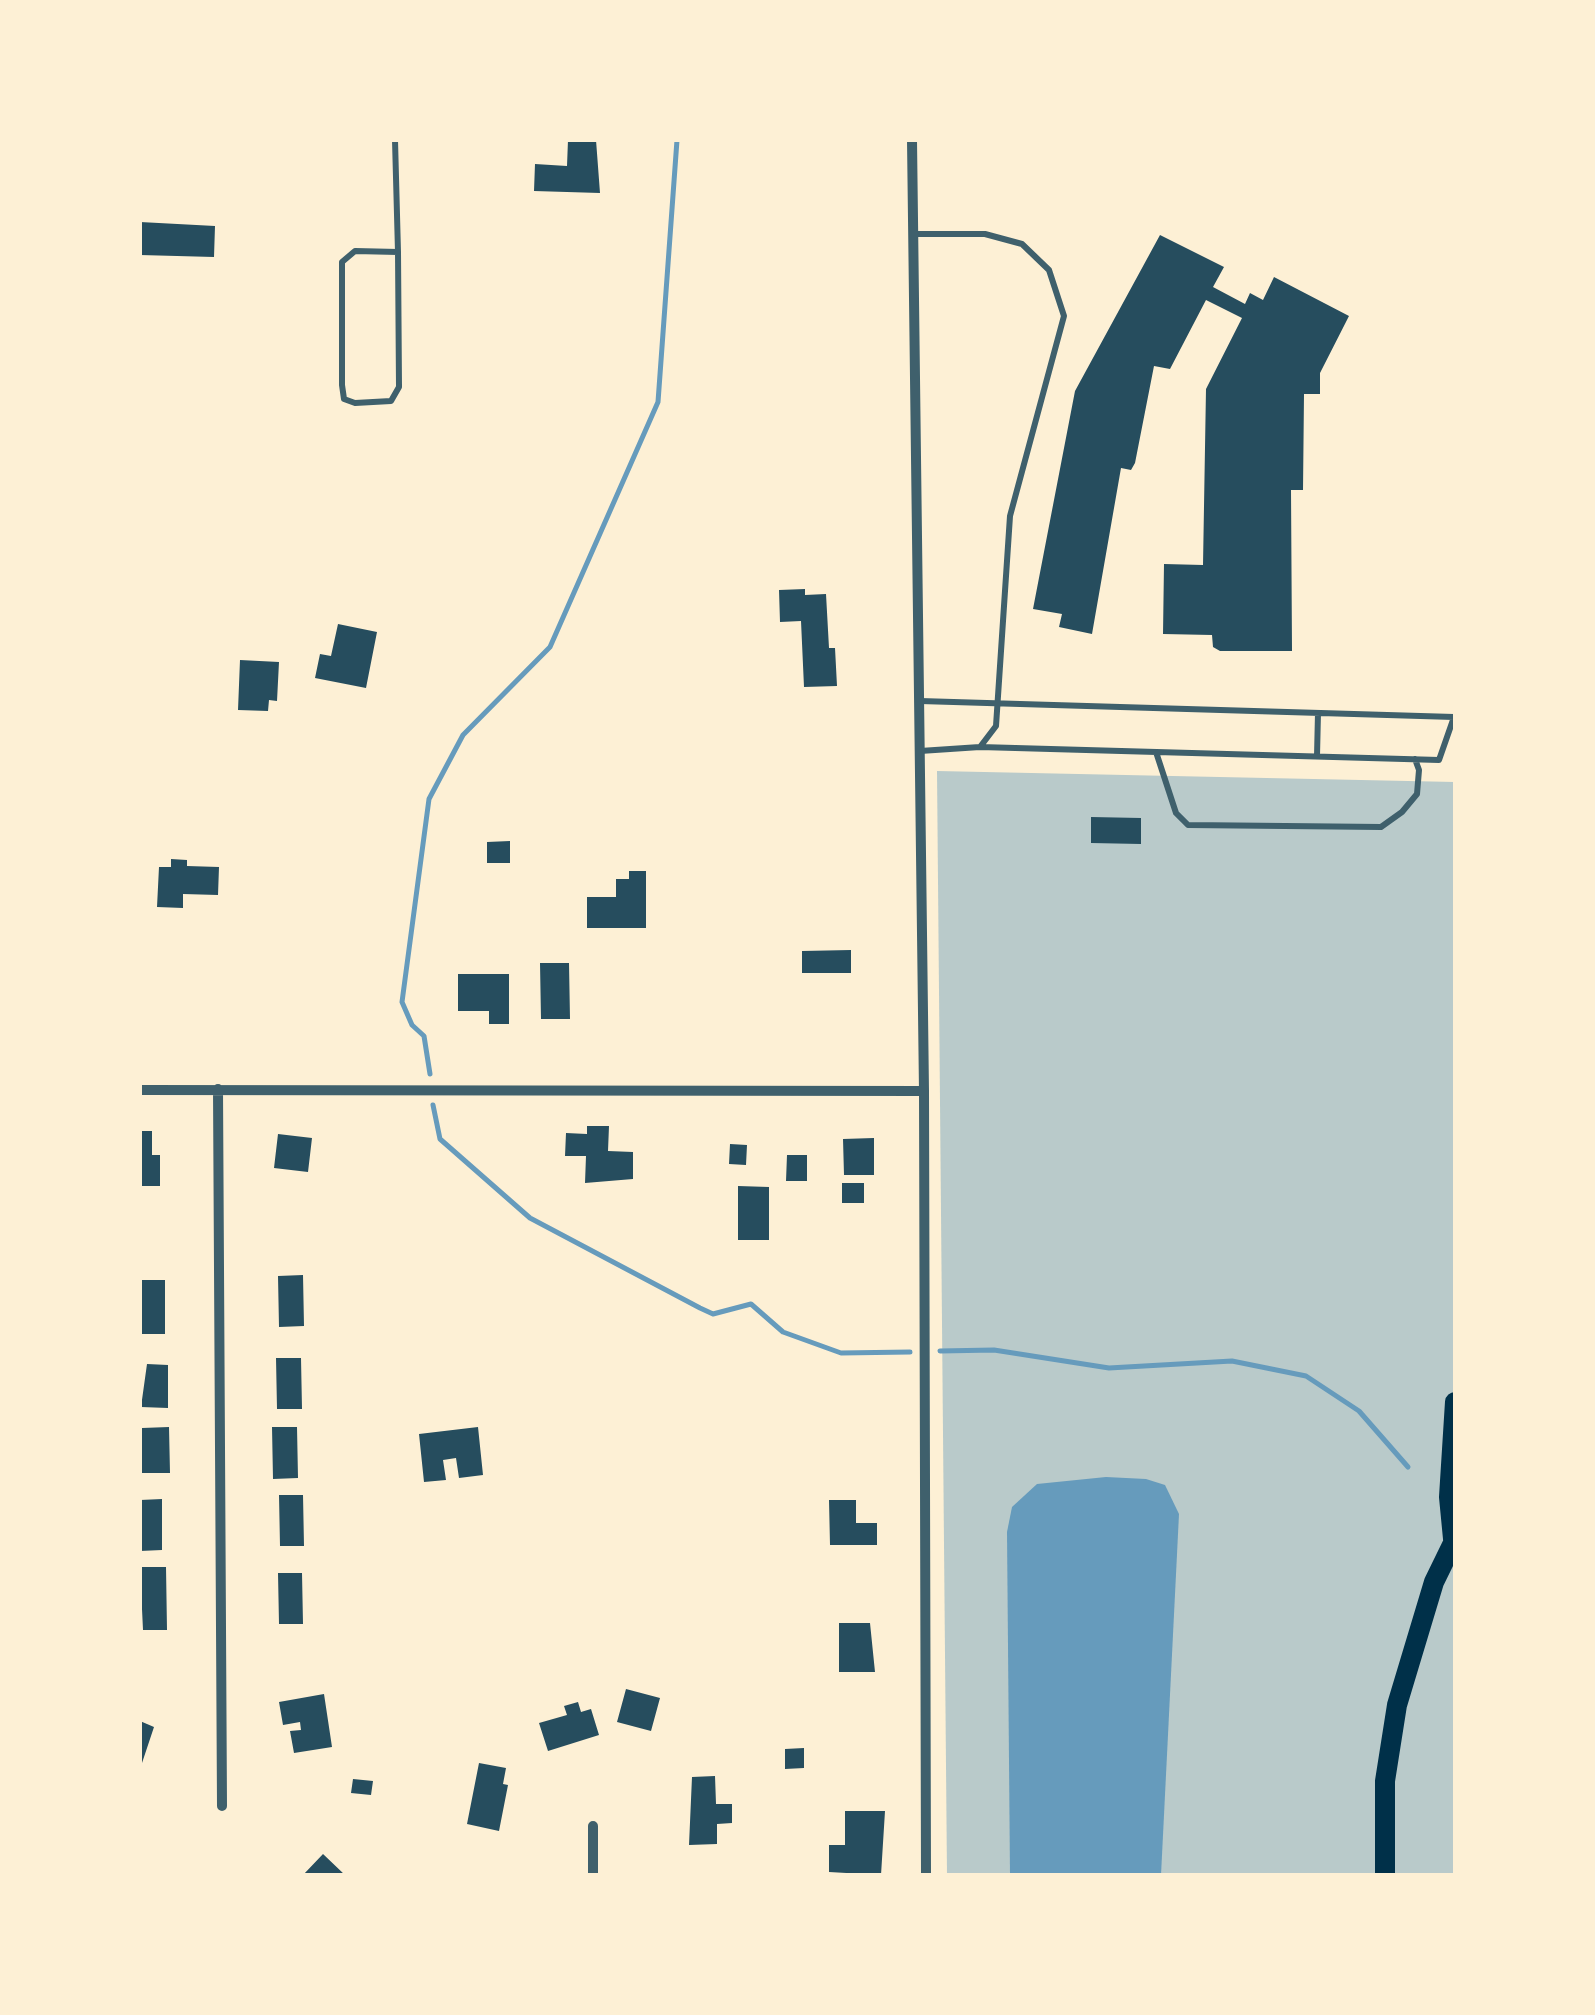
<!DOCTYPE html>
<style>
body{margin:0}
#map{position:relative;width:1595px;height:2015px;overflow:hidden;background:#fdf0d5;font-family:"Source Sans 3",sans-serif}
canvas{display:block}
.frame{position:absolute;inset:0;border:142px solid #fdf0d5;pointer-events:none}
</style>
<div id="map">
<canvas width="1595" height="2015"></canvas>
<div class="frame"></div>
</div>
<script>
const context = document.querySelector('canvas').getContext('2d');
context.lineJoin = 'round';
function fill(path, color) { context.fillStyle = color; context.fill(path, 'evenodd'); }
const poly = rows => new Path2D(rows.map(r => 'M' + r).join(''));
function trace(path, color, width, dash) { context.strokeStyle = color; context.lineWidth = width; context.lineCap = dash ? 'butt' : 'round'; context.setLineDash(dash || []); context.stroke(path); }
const green = poly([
 [937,771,1455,782,1455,1875,947,1875]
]);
const water = poly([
 [1106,1477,1146,1479,1165,1485,1179,1514,1161,1875,1010,1875,1007,1532,1012,1507,1037,1484]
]);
const stream = poly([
 [430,1074,424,1036,412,1025,402,1002,429,799,463,735,550,647,658,402,677,140],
 [433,1105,440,1139,530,1218,700,1308,713,1314,751,1304,783,1332,841,1353,910,1352],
 [940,1351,994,1350,1109,1368,1232,1361,1306,1376,1359,1411,1408,1467]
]);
const building = poly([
 [568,140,596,140,600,193,534,191,535,164,567,166],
 [140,222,215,226,214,257,140,255],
 [1160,235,1224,267,1213,287,1245,304,1250,293,1263,300,1274,277,1349,316,1320,373,1320,394,1304,394,1303,490,1291,490,1292,651,1220,651,1213,647,1212,635,1163,634,1164,564,1203,565,1206,389,1242,318,1206,300,1170,369,1154,366,1135,463,1131,470,1121,468,1092,634,1059,627,1062,614,1033,609,1075,391],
 [805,589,805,595,826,594,829,648,835,648,837,686,804,687,801,621,780,622,779,590],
 [338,624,377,632,366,688,315,678,320,654,331,656],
 [240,660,279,662,277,701,269,700,268,711,238,710],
 [1091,817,1141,818,1141,844,1091,843],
 [510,841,510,863,487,863,487,842],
 [171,859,187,860,187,866,219,867,218,895,183,894,183,908,157,907,159,867,171,867],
 [629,871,646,871,646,928,587,928,587,897,616,897,616,879,629,879],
 [851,950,851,973,802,973,802,951],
 [540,963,569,963,570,1019,541,1019],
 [458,974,509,974,509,1024,489,1024,489,1011,458,1011],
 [587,1126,609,1126,608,1151,633,1152,633,1179,585,1183,586,1156,565,1156,566,1133,587,1134],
 [140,1131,152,1131,152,1155,160,1155,160,1186,140,1186],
 [278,1134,312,1138,308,1172,274,1168],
 [874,1138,874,1175,844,1175,843,1139],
 [730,1144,747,1145,746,1165,729,1164],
 [787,1155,807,1155,807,1181,786,1181],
 [842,1183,864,1183,864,1203,842,1203],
 [738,1186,769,1187,769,1240,738,1240],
 [303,1275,304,1326,279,1327,278,1276],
 [140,1280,165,1280,165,1334,140,1334],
 [276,1358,301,1358,302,1409,277,1409],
 [147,1364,168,1365,168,1408,141,1407],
 [169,1427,170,1473,142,1473,142,1428],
 [272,1427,297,1427,298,1478,273,1479],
 [478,1427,483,1475,459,1478,456,1458,443,1460,446,1480,424,1482,419,1434],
 [279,1495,303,1495,304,1546,280,1546],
 [162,1499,162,1550,140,1551,140,1500],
 [829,1500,856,1500,856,1523,877,1523,877,1545,830,1545],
 [140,1567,166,1567,167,1630,143,1630],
 [278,1573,302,1573,303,1624,279,1624],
 [839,1623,870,1623,875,1672,839,1672],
 [626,1689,660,1698,651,1731,617,1722],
 [324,1694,332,1747,294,1753,290,1731,301,1730,300,1722,283,1725,279,1702],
 [578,1702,581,1712,591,1709,599,1735,548,1751,539,1723,567,1715,564,1706],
 [140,1721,154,1727,140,1769],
 [804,1748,804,1768,785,1769,785,1749],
 [479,1763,506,1768,503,1784,508,1785,499,1831,467,1824],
 [715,1776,716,1804,732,1804,732,1823,717,1824,717,1844,689,1845,692,1777],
 [353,1779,373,1781,371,1795,351,1793],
 [845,1811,885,1811,881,1875,829,1872,829,1845,845,1845],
 [323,1854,345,1875,303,1875]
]);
const service = poly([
 [395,140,398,252,399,387,391,401,355,403,344,399,342,385,342,262,355,251,398,252],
 [913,234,985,234,1022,244,1049,270,1064,316,1010,516,996,726,980,747,920,751],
 [920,701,1454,717,1439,760,980,747],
 [1156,752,1176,813,1188,825,1381,827,1402,812,1417,794,1419,770,1415,759],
 [1317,756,1318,713]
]);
const minor = poly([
 [912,140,924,1091,926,1875],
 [218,1089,222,1806],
 [140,1090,924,1091],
 [593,1826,593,1875]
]);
const motorway = poly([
 [1454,1549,1449,1497,1455,1402],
 [1385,1875,1385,1781,1397,1705,1434,1582,1455,1539]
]);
fill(green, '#b9caca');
fill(water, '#669bbc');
trace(stream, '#669bbc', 5);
fill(building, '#264d5e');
trace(service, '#3f606c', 6);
trace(minor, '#3f606c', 10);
trace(motorway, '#003049', 20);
</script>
